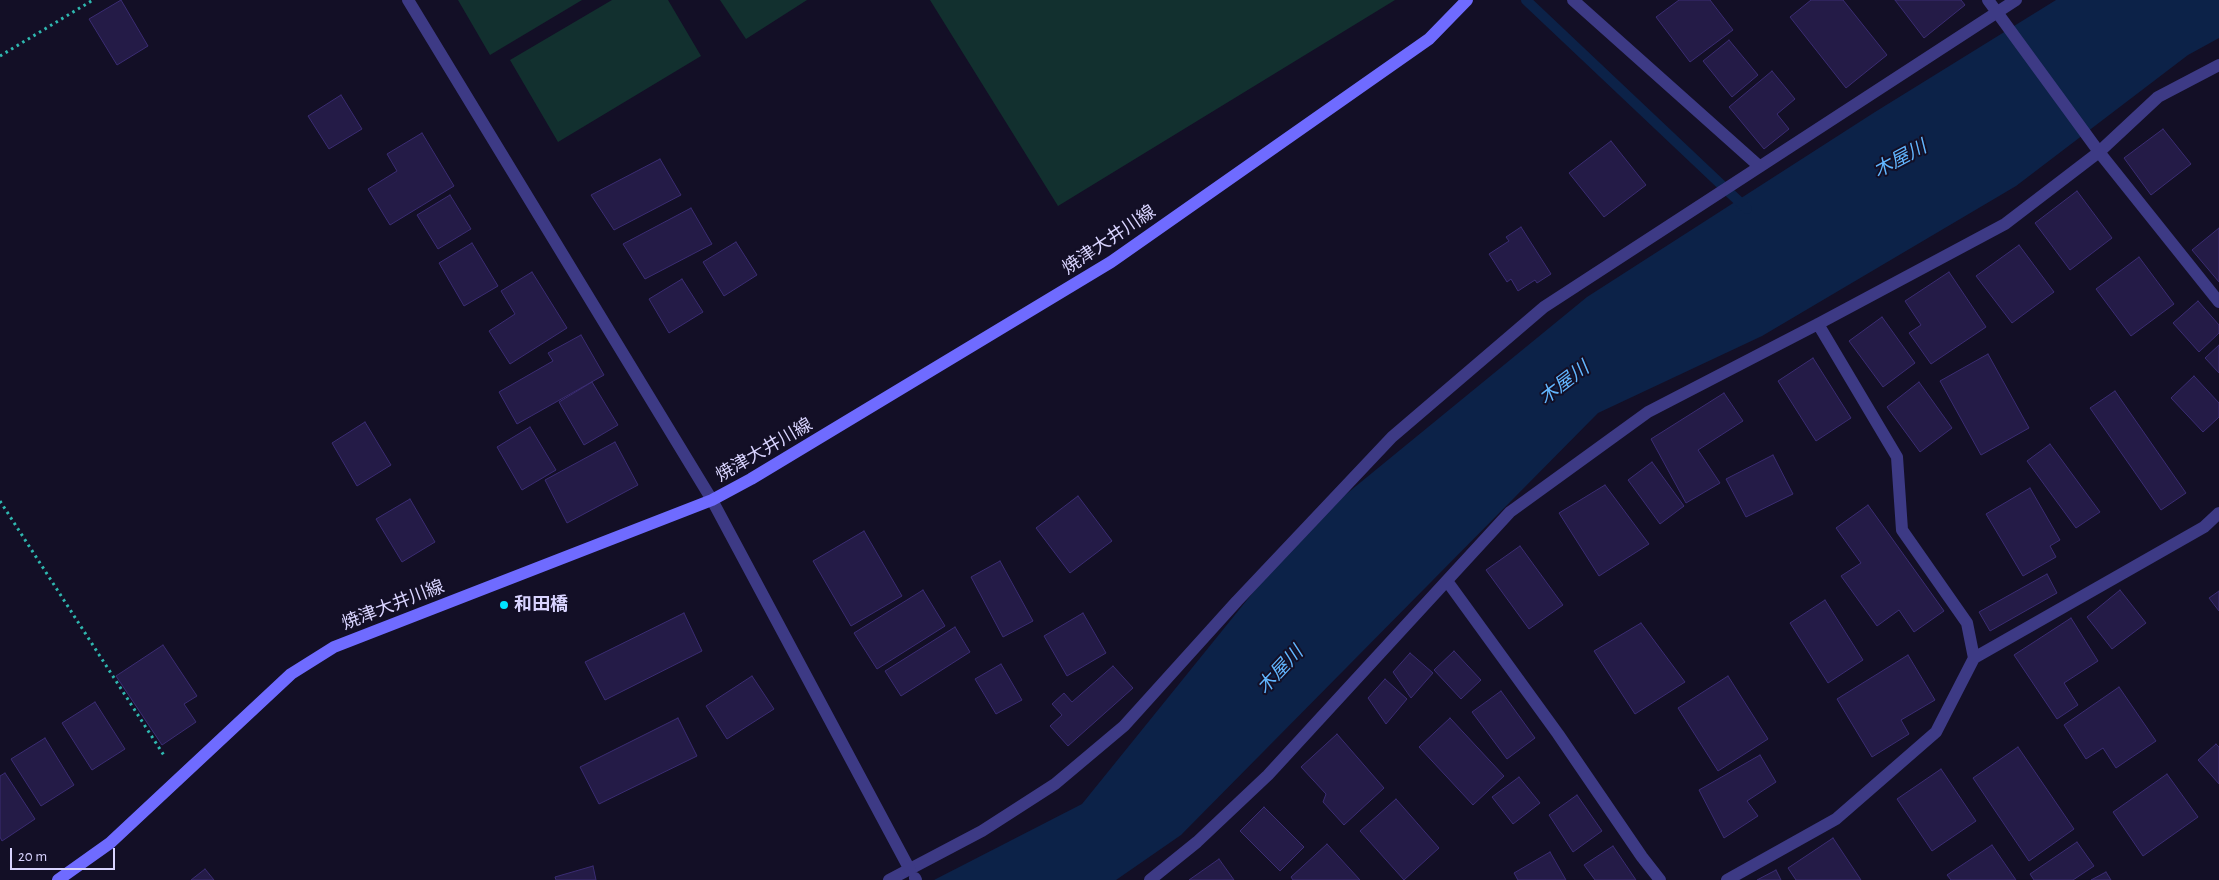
<!DOCTYPE html>
<meta charset="utf-8">
<style>
body{margin:0}
#map{position:relative;width:2219px;height:880px;overflow:hidden;background:#130f26;font-family:"Alegreya Sans",sans-serif}
canvas{display:block}
.scale{position:absolute;left:10px;top:848px;width:105px;height:22px;box-sizing:border-box;border:2px solid #d9d4ff;border-top:0;padding-left:6px;font-size:15px;line-height:18px;white-space:nowrap;color:#d9d4ff;-webkit-text-stroke:4px #130f26;paint-order:stroke}
</style>
<div id="map">
<canvas width="2219" height="880"></canvas>
<div class="scale">20 m</div>
</div>
<script>
const context = document.querySelector('canvas').getContext('2d');
context.lineJoin = 'round';
function fill(path, color) { context.fillStyle = color; context.fill(path, 'evenodd'); }
const poly = rows => new Path2D(rows.map(r => 'M' + r).join(''));
function trace(path, color, width, dash) { context.strokeStyle = color; context.lineWidth = width; context.lineCap = dash ? 'butt' : 'round'; context.setLineDash(dash || []); context.stroke(path); }
function write(font, color, halo, rows, align = 'center') {
  context.font = font + ' "Alegreya Sans","Noto Sans JP",sans-serif'; context.lineWidth = 4; context.setLineDash([]); context.textBaseline = 'middle'; context.strokeStyle = halo; context.fillStyle = color; for (const [text, x, y, turn = 0] of rows) {
    context.save(); context.translate(x, y); context.rotate((+turn || 0) * Math.PI / 180); context.textAlign = isNaN(turn) ? turn : align; if (halo) context.strokeText(text, 0, 0); context.fillText(text, 0, 0); context.restore();
  }
}
const green = poly([
 [458,0,582,0,490,55],
 [612,0,668,0,701,56,558,142,510,60],
 [720,0,807,0,746,39],
 [930,0,1395,0,1058,206]
]);
const water = poly([
 [2056,0,2219,0,2219,38,2188,55,2016,186,1762,336,1598,413,1181,835,1116,880,934,880,1082,804,1306,527,1587,297,1875,112]
]);
const stream = poly([
 [1526,0,1747,209]
]);
const building = poly([
 [121,0,148,46,117,65,89,19,121,0],
 [1679,0,1710,0,1733,30,1690,62,1656,17,1679,0],
 [1811,0,1843,0,1887,55,1846,88,1790,17,1811,0],
 [1895,0,1961,0,1965,5,1924,38,1895,0],
 [1729,40,1758,75,1732,97,1703,61,1729,40],
 [1772,71,1795,99,1777,114,1789,129,1764,149,1729,107,1772,71],
 [341,95,362,129,329,149,308,116,341,95],
 [2163,129,2191,164,2151,195,2124,158,2163,129],
 [422,133,454,186,390,225,368,189,397,171,387,154,422,133],
 [1611,141,1646,185,1604,217,1569,173,1611,141],
 [660,159,681,195,614,230,591,195,660,159],
 [2077,191,2112,238,2070,270,2035,223,2077,191],
 [450,195,471,229,438,249,417,215,450,195],
 [691,208,712,244,645,279,623,244,691,208],
 [1521,227,1551,274,1537,283,1535,280,1518,291,1511,279,1507,282,1489,254,1509,241,1506,237,1521,227],
 [2219,228,2219,282,2192,250,2219,228],
 [736,242,757,275,724,296,703,262,736,242],
 [472,243,498,286,464,306,439,263,472,243],
 [2019,245,2054,292,2012,323,1976,276,2019,245],
 [2139,257,2174,304,2131,336,2096,289,2139,257],
 [532,272,567,328,510,364,489,331,515,314,501,291,532,272],
 [1949,272,1986,327,1931,364,1909,333,1921,325,1905,301,1949,272],
 [682,279,703,312,669,333,649,299,682,279],
 [2198,301,2219,325,2219,333,2199,352,2173,323,2198,301],
 [1882,317,1915,363,1883,387,1849,341,1882,317],
 [581,335,604,375,517,424,499,392,553,361,548,353,581,335],
 [2219,345,2219,373,2205,358,2219,345],
 [1988,354,2029,428,1981,455,1940,381,1988,354],
 [1813,358,1851,418,1816,441,1778,381,1813,358],
 [2194,376,2219,403,2219,417,2203,432,2171,398,2194,376],
 [592,382,618,425,584,445,559,402,592,382],
 [1919,382,1952,428,1920,452,1887,407,1919,382],
 [2115,391,2186,493,2161,510,2090,408,2115,391],
 [1724,393,1743,421,1698,450,1720,483,1686,503,1651,439,1724,393],
 [365,422,391,465,357,486,332,443,365,422],
 [530,427,556,470,522,490,497,447,530,427],
 [615,442,638,485,567,523,545,480,615,442],
 [2050,444,2100,512,2076,528,2027,461,2050,444],
 [1773,455,1793,494,1746,517,1726,479,1773,455],
 [1652,462,1684,506,1660,524,1628,480,1652,462],
 [1605,485,1649,544,1599,576,1559,513,1605,485],
 [2030,488,2060,540,2050,546,2056,557,2023,576,1986,514,2030,488],
 [1078,496,1112,541,1070,573,1036,528,1078,496],
 [410,499,435,542,402,562,376,519,410,499],
 [1868,505,1944,611,1914,632,1899,610,1877,626,1841,576,1861,563,1836,528,1868,505],
 [864,531,902,596,851,626,813,561,864,531],
 [1520,546,1563,605,1529,629,1486,570,1520,546],
 [1000,561,1033,621,1003,637,971,577,1000,561],
 [2047,574,2057,593,1990,631,1979,612,2047,574],
 [923,590,945,626,877,669,854,633,923,590],
 [2120,590,2146,623,2112,649,2087,617,2120,590],
 [2219,591,2219,611,2209,598,2219,591],
 [1825,600,1863,660,1828,683,1790,623,1825,600],
 [684,613,702,651,605,700,585,662,684,613],
 [1083,613,1106,653,1067,676,1044,636,1083,613],
 [2071,618,2098,661,2064,683,2078,705,2057,719,2014,655,2071,618],
 [1641,623,1685,682,1635,714,1594,651,1641,623],
 [955,627,970,652,901,696,885,671,955,627],
 [163,645,197,696,184,704,196,722,162,745,116,676,163,645],
 [1454,651,1481,680,1461,699,1434,670,1454,651],
 [1410,653,1433,673,1411,698,1393,672,1410,653],
 [1908,655,1935,700,1901,720,1909,734,1872,757,1837,699,1908,655],
 [1001,664,1022,700,996,714,975,679,1001,664],
 [1113,666,1133,688,1068,746,1050,726,1062,715,1052,704,1064,693,1072,702,1113,666],
 [752,676,774,709,727,739,706,706,752,676],
 [1728,676,1768,739,1718,771,1678,708,1728,676],
 [1385,679,1407,699,1386,724,1368,698,1385,679],
 [2119,687,2156,741,2116,768,2103,748,2086,759,2064,725,2119,687],
 [1501,691,1535,738,1507,759,1472,712,1501,691],
 [95,702,125,749,92,770,62,723,95,702],
 [678,718,697,756,599,804,580,767,678,718],
 [1450,718,1504,776,1473,805,1419,747,1450,718],
 [1337,734,1384,788,1344,825,1323,802,1326,794,1301,767,1337,734],
 [45,738,74,785,41,806,11,759,45,738],
 [2216,744,2219,747,2219,784,2198,760,2216,744],
 [2018,747,2074,829,2029,861,1973,778,2018,747],
 [1760,755,1776,782,1747,801,1758,816,1724,838,1699,790,1760,755],
 [1941,769,1976,821,1932,851,1897,799,1941,769],
 [5,773,35,819,2,841,0,837,0,776,5,773],
 [2167,774,2198,817,2143,856,2113,812,2167,774],
 [1519,777,1540,803,1513,824,1492,797,1519,777],
 [1577,795,1602,831,1573,852,1549,815,1577,795],
 [1396,799,1439,848,1404,880,1360,831,1396,799],
 [1264,807,1304,847,1280,871,1240,831,1264,807],
 [1833,838,1861,880,1796,880,1788,868,1833,838],
 [2077,842,2094,866,2073,880,2034,880,2030,874,2077,842],
 [1327,844,1360,880,1293,880,1291,877,1327,844],
 [1992,845,2016,880,1951,880,1947,875,1992,845],
 [1613,846,1636,880,1595,880,1584,865,1613,846],
 [1550,852,1566,880,1518,880,1514,873,1550,852],
 [1219,859,1234,880,1189,880,1219,859],
 [593,866,596,880,556,880,555,877,593,866],
 [205,869,214,880,191,880,205,869],
 [1776,870,1781,880,1757,880,1776,870],
 [2106,872,2111,880,2091,880,2106,872]
]);
const path = poly([
 [0,56,93,0],
 [0,501,165,757]
]);
const minor = poly([
 [1573,0,1759,166],
 [1988,0,2099,152,2219,302],
 [1818,324,1897,457,1902,530,1967,623,1974,658],
 [1447,581,1558,734,1642,857,1660,880],
 [889,880,982,831,1055,784,1124,726,1237,601,1392,437,1544,307,2016,0],
 [1150,880,1197,842,1268,775,1510,512,1648,412,1818,324,2005,224,2099,152,2158,97,2219,65],
 [1727,880,1836,819,1936,732,1974,658,2204,527,2219,513]
]);
const tertiary = poly([
 [408,0,712,500,910,870],
 [915,878,916,880]
]);
const secondary = poly([
 [58,880,110,843,291,674,334,647,712,500,751,479,1111,262,1429,39,1467,0]
]);
const markers = [
 [504,605,5,"#00e5ff"]
];
const streetNames = [
 ["焼津大井川線",1109,240,-34],
 ["焼津大井川線",764,450,-30],
 ["焼津大井川線",393,605,-21]
];
const poiNames = [
 ["和田橋",514,605]
];
const waterNames = [
 ["木屋川",1900,159,-28],
 ["木屋川",1564,383,-37],
 ["木屋川",1280,670,-47]
];
fill(green, '#12302f');
fill(water, '#0c2248');
trace(stream, '#0c2248', 10);
fill(building, '#241b47');
trace(building, '#3b2d73', 1);
trace(path, '#2fb8b0', 3, [2.5, 4]);
trace(minor, '#3d3a85', 12);
trace(tertiary, '#3d3a85', 12);
trace(secondary, '#6f6bff', 12);
for (const [x, y, r, color] of markers) { const dot = new Path2D(); dot.arc(x, y, r, 0, 2 * Math.PI); context.fillStyle = color; context.fill(dot); trace(dot, '#130f26', 2); }
write('18px', '#d9d4ff', '#130f26', streetNames);
write('bold 18px', '#d9d4ff', '#130f26', poiNames, 'left');
write('italic 19px', '#62b6ff', '#130f26', waterNames);
</script>
